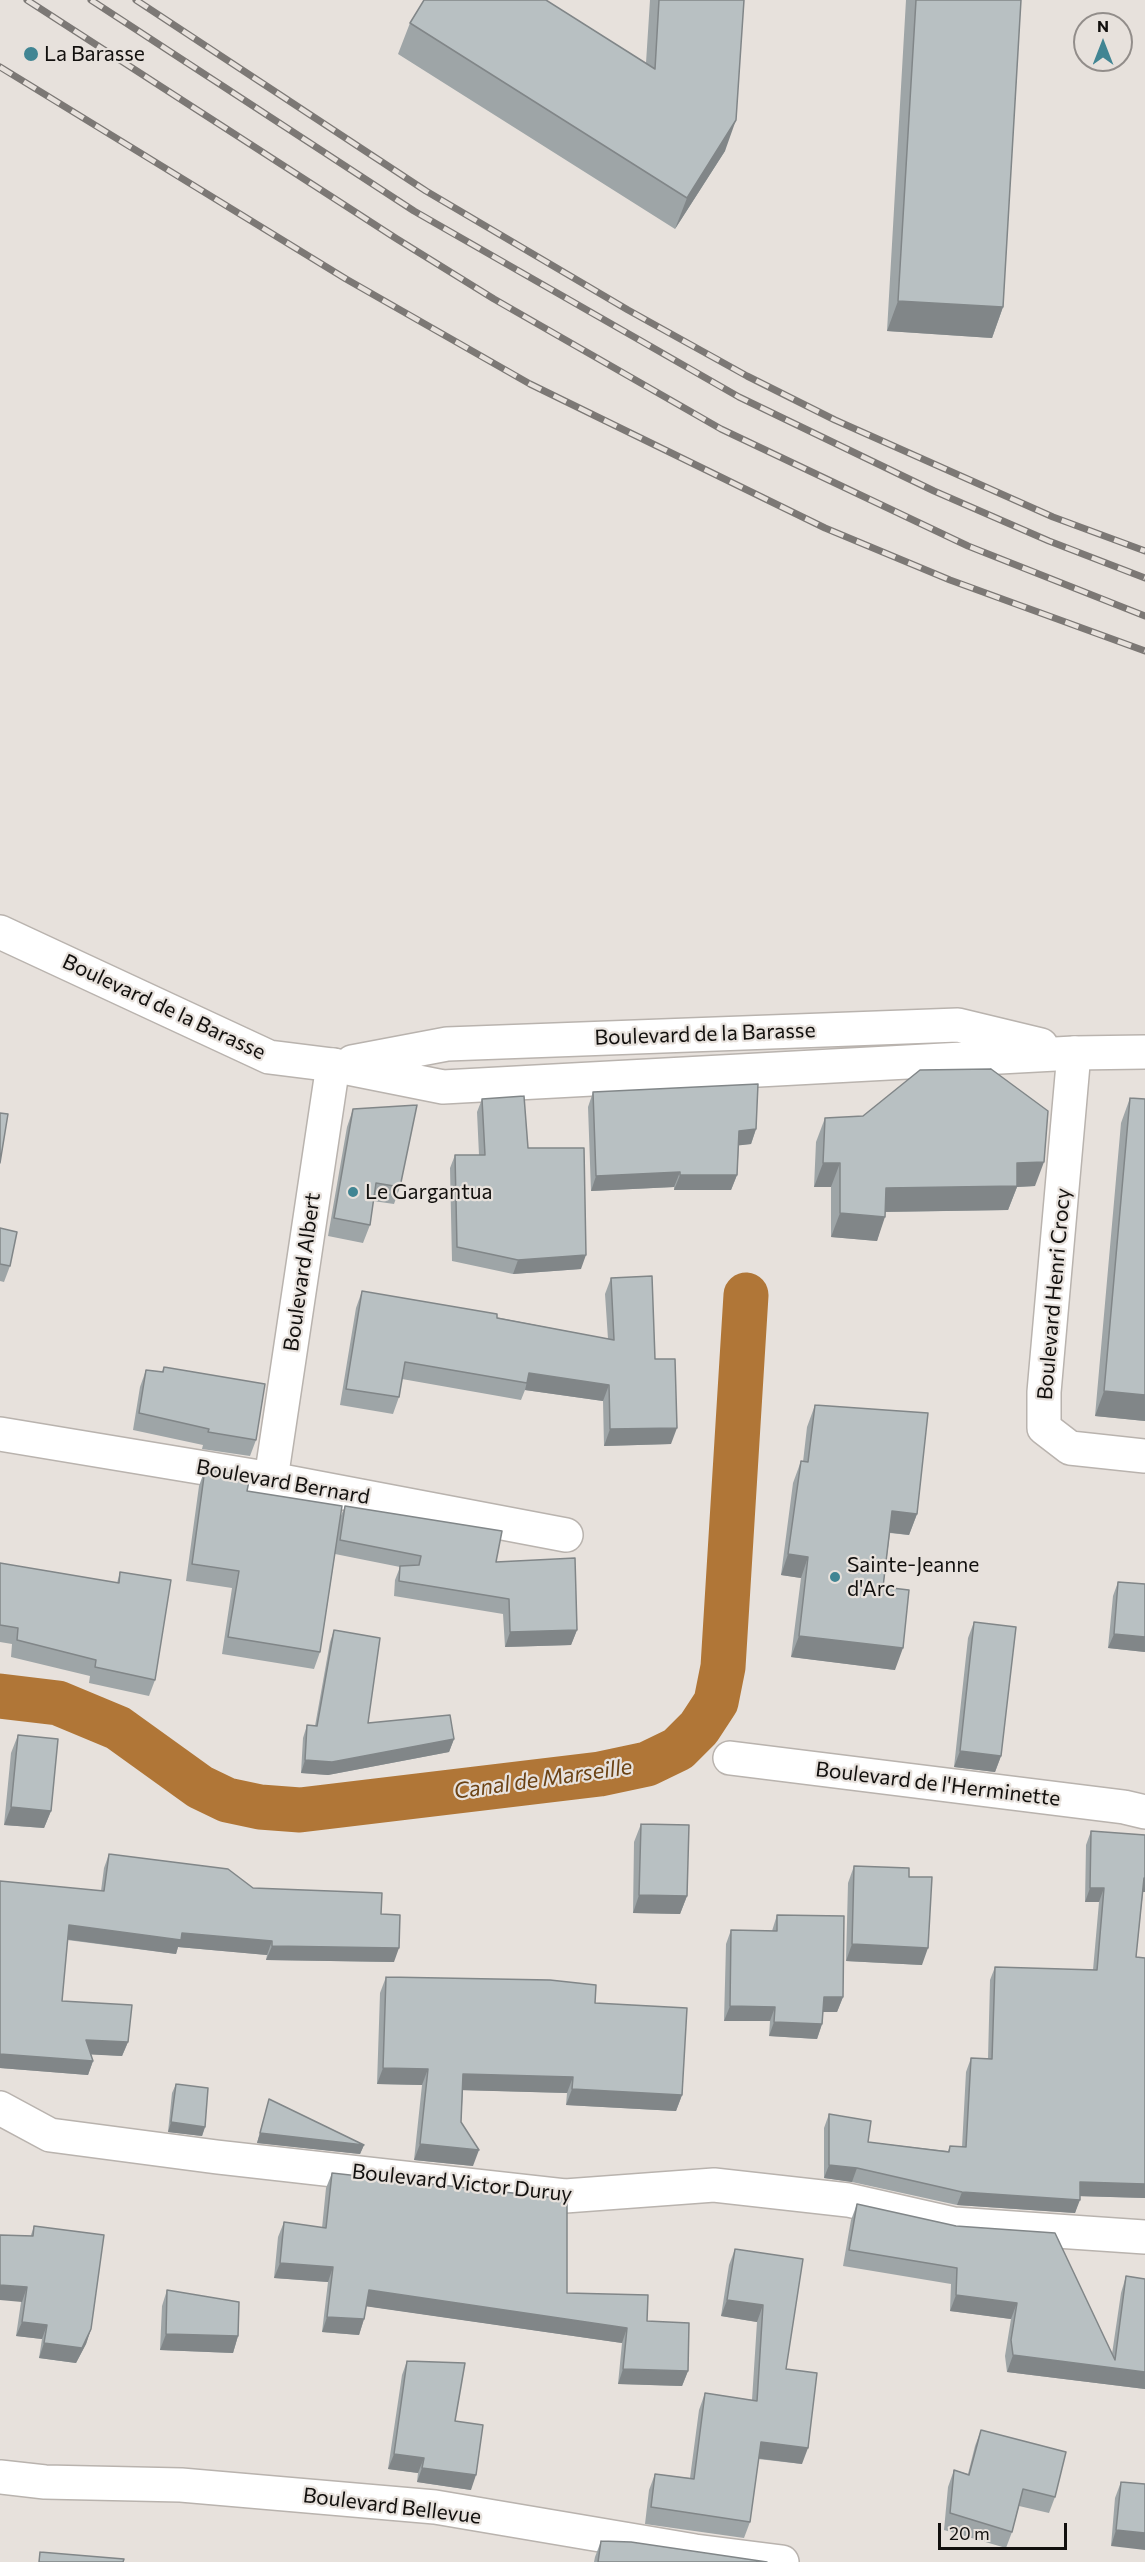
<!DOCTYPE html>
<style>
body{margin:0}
#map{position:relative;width:1145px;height:2562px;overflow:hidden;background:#e7e1dc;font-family:Commissioner,sans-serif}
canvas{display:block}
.north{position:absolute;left:1073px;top:12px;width:60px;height:60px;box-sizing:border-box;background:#e7e1dc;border:2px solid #928d8a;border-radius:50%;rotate:0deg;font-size:16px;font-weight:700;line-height:24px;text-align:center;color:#12100e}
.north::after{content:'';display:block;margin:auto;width:21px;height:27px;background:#418593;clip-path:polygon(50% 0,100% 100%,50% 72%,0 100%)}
.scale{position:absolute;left:938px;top:2523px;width:129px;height:27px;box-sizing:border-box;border:3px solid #12100e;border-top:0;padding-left:8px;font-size:18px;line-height:21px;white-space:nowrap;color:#12100e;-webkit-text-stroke:4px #e7e1dc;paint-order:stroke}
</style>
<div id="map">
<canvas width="1145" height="2562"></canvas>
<div class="north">N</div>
<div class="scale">20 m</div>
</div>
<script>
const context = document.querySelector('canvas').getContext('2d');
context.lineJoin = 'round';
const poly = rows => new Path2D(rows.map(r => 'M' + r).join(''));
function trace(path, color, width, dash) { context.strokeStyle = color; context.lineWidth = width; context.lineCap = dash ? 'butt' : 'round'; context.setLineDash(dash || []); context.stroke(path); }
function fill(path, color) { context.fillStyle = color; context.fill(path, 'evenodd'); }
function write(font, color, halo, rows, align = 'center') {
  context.font = font + ' Commissioner,sans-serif'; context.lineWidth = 4.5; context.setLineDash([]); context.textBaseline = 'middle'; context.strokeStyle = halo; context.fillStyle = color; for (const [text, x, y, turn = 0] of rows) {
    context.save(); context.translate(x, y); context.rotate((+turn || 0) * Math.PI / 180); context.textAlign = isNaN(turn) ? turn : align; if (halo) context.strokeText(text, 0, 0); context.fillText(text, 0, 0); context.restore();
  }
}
const canal = poly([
 [0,1696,58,1703,118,1728,200,1787,227,1800,260,1807,300,1810,600,1774,647,1764,678,1749,699,1728,716,1702,723,1667,746,1295]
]);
const minor = poly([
 [1074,1053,1044,1392,1044,1428,1070,1448,1145,1456],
 [0,1434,271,1479,566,1535],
 [271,1479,333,1065],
 [730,1758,1124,1807,1145,1812],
 [0,2108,50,2135,217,2157,565,2196,714,2185,848,2200,954,2224,1145,2237],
 [0,2477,45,2482,181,2485,435,2507,695,2551,782,2562]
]);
const major = poly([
 [0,932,269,1057,333,1065,443,1087,1074,1053,1145,1052],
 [352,1062,447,1044,958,1025,1041,1045]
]);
const rail = poly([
 [27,0,397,239,494,299,721,429,968,546,1145,616],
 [91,0,414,211,739,397,934,491,1049,541,1145,578],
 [136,0,426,191,628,310,747,376,835,420,1053,517,1145,551],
 [0,67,346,279,530,384,825,528,950,580,1145,651]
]);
const wall = poly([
 [650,0,744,0,725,151,675,229,398,54,410,23,646,63],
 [906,0,1021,0,1003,307,992,338,887,331],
 [593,1092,756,1129,751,1144,739,1145,737,1175,731,1190,674,1190,674,1187,591,1191,588,1107],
 [1130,1098,1145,1421,1095,1416,1121,1123],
 [482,1099,528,1148,581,1269,513,1274,452,1261,450,1168,455,1155,479,1155,477,1112],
 [353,1109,400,1187,394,1204,373,1201,370,1225,363,1243,328,1236,347,1127],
 [825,1118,1035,1186,1017,1187,1008,1210,885,1212,877,1241,831,1237,831,1187,814,1187,816,1142],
 [0,1228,10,1266,4,1282,0,1281],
 [611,1278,655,1359,671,1444,604,1446,603,1401,525,1390,521,1400,402,1379,399,1397,393,1414,340,1405,356,1308,362,1291,608,1339,605,1294],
 [164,1367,256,1440,250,1456,202,1449,203,1445,133,1430,140,1387,146,1370,162,1372],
 [815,1405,917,1514,909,1535,890,1533,883,1587,895,1670,791,1657,801,1578,781,1575,793,1483,801,1461,803,1462,807,1427],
 [205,1469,247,1491,340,1518,345,1506,496,1562,577,1630,571,1645,505,1647,503,1614,394,1596,395,1580,400,1567,335,1554,320,1652,314,1669,222,1654,232,1588,186,1581,199,1486],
 [0,1563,117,1583,120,1572,155,1680,149,1696,89,1683,90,1676,11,1657,12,1644,0,1642],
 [1118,1582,1145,1584,1145,1652,1108,1648,1113,1596],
 [974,1622,1001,1756,995,1772,954,1767,968,1638],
 [334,1630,368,1723,454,1739,449,1752,328,1775,301,1773,303,1738,307,1725,315,1726,330,1642],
 [18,1735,51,1811,44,1828,4,1825,11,1753],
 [641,1824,687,1896,680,1914,633,1913,634,1842],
 [1091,1831,1145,1835,1145,1892,1143,1892,1136,1957,1145,1958,1145,2198,1080,2196,1075,2213,957,2205,852,2182,824,2178,824,2128,829,2114,868,2142,948,2151,950,2146,962,2147,966,2072,971,2058,988,2059,990,1980,995,1967,1093,1970,1099,1902,1085,1902,1086,1845],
 [109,1854,253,1888,381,1914,394,1962,266,1960,267,1955,178,1947,176,1954,67,1940,62,2001,128,2042,122,2056,91,2054,93,2061,88,2075,0,2068,0,1881,101,1891,104,1868],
 [854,1866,909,1877,922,1965,846,1961,848,1883],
 [777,1915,843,1997,837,2012,823,2012,822,2024,817,2039,769,2036,770,2021,724,2021,726,1944,731,1930,772,1931],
 [386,1977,595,2003,682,2095,676,2111,566,2105,567,2093,463,2090,461,2122,473,2166,414,2160,422,2085,377,2084,380,1993],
 [176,2084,205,2127,202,2136,168,2132,172,2093],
 [269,2099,364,2145,360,2154,257,2143],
 [332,2173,567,2293,647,2321,688,2371,682,2386,618,2384,622,2343,366,2306,364,2319,359,2335,322,2332,328,2282,274,2278,278,2237,284,2222,322,2228,326,2188],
 [857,2204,1112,2354,1121,2293,1126,2276,1145,2279,1145,2389,1007,2372,1005,2356,1011,2319,950,2311,951,2284,843,2266,851,2220],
 [34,2226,91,2329,86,2344,76,2363,39,2358,42,2339,16,2336,31,2235],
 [735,2249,803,2259,786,2369,802,2464,758,2459,750,2522,744,2538,645,2524,649,2490,655,2474,690,2478,699,2410,705,2393,752,2400,757,2322,721,2316,729,2265],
 [167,2290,238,2336,233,2353,160,2350,162,2306],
 [407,2361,455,2421,471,2490,417,2482,418,2473,388,2469,402,2375],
 [981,2430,1055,2497,1049,2513,1019,2506,1012,2532,1006,2548,944,2530,948,2487,954,2470,968,2474,975,2446],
 [1121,2482,1145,2484,1111,2546,1115,2498],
 [601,2541,767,2562,594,2562,595,2557]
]);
const shadedWall = poly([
 [736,120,725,151,675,229,687,198],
 [898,301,1003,307,992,338,887,331],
 [756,1129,751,1144,734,1146,739,1131],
 [1044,1162,1035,1186,1017,1187,1008,1210,877,1212,886,1188,1017,1163],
 [823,1163,840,1163,831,1187,814,1187],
 [680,1172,674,1187,591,1191,596,1176],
 [680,1175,737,1175,731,1190,674,1190],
 [840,1213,885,1217,877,1241,831,1237],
 [586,1255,581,1269,513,1274,518,1260],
 [529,1373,609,1385,603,1401,525,1390],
 [1104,1391,1145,1395,1145,1421,1095,1416],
 [677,1428,671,1444,604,1446,610,1429],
 [892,1511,917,1514,909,1535,885,1532],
 [788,1554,808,1557,801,1578,781,1575],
 [577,1630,571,1645,505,1647,510,1632],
 [1114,1634,1145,1637,1145,1652,1108,1648],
 [799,1636,903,1648,895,1670,791,1657],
 [454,1739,449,1752,328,1775,301,1773,305,1760],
 [960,1751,1001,1756,995,1772,954,1767],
 [11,1807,51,1811,44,1828,4,1825],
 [1144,1878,1145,1878,1145,1892,1139,1892],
 [1090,1888,1104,1888,1099,1902,1085,1902],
 [639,1895,687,1896,680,1914,633,1913],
 [69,1925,182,1933,272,1941,267,1955,178,1947,176,1954,64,1939],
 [852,1944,928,1948,922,1965,846,1961],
 [272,1946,399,1948,394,1962,266,1960],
 [824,1997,843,1997,837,2012,818,2012],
 [730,2006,775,2007,770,2021,724,2021],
 [774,2022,822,2024,817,2039,769,2036],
 [86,2040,128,2042,122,2056,81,2054],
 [0,2054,93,2061,88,2075,0,2068],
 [383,2068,428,2069,422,2085,377,2084],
 [463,2074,573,2077,567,2093,457,2090],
 [572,2089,682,2095,676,2111,566,2105],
 [171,2122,205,2127,202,2136,168,2132],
 [260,2133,364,2145,360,2154,257,2143],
 [420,2144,479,2150,473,2166,414,2160],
 [829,2165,857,2168,852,2182,824,2178],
 [1080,2182,1145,2184,1145,2198,1075,2196],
 [962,2192,1080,2200,1075,2213,957,2205],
 [280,2263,333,2267,328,2282,274,2278],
 [0,2285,27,2287,22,2302,0,2300],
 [369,2290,627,2328,622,2343,364,2306],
 [956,2295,1017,2303,1011,2319,950,2311],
 [727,2300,763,2305,757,2322,721,2316],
 [327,2317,364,2319,359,2335,322,2332],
 [22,2322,47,2325,42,2339,16,2336],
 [91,2329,86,2344,76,2363,39,2358,44,2343],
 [166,2334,238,2336,233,2353,160,2350],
 [1013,2355,1145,2372,1145,2389,1007,2372],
 [623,2369,688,2371,682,2386,618,2384],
 [761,2442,808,2448,802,2464,755,2458],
 [394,2454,424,2458,418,2473,388,2469],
 [422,2468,476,2475,471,2490,417,2482],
 [1116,2530,1145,2533,1145,2550,1111,2546]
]);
const building = poly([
 [424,0,546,0,655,69,659,0,744,0,736,120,687,198,410,23,424,0],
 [916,0,1021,0,1003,307,898,301,916,0],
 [991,1069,1048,1111,1044,1162,1017,1163,1017,1186,886,1188,885,1217,840,1213,840,1163,823,1163,825,1118,863,1116,920,1070,991,1069],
 [758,1084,756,1129,739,1131,737,1175,680,1175,680,1172,596,1176,593,1092,758,1084],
 [524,1096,528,1148,584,1148,586,1255,518,1260,457,1247,455,1155,485,1155,482,1099,524,1096],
 [1130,1098,1145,1099,1145,1395,1104,1391,1130,1098],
 [417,1105,400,1187,376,1183,370,1225,334,1218,353,1109,417,1105],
 [0,1113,8,1114,0,1163,0,1113],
 [0,1228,17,1232,10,1266,0,1264,0,1228],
 [652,1276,655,1359,675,1359,677,1428,610,1429,609,1385,529,1373,527,1383,405,1362,399,1397,346,1389,362,1291,497,1314,497,1318,614,1340,611,1278,652,1276],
 [164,1367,265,1384,256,1440,208,1432,209,1429,139,1413,146,1370,163,1372,164,1367],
 [815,1405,928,1413,917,1514,892,1511,883,1587,909,1590,903,1648,799,1636,808,1557,788,1554,801,1461,808,1462,815,1405],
 [205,1469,250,1476,247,1491,342,1506,320,1652,228,1637,239,1571,192,1564,205,1469],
 [345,1506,502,1531,496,1562,575,1558,577,1630,510,1632,509,1599,399,1581,400,1566,419,1565,421,1556,340,1540,345,1506],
 [0,1563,119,1583,120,1572,171,1580,155,1680,95,1667,96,1660,17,1640,18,1628,0,1625,0,1563],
 [1118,1582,1145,1584,1145,1637,1114,1634,1118,1582],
 [974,1622,1016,1627,1001,1756,960,1751,974,1622],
 [334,1630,380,1638,368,1723,450,1715,454,1739,332,1762,305,1760,307,1725,317,1726,334,1630],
 [18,1735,58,1739,51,1811,11,1807,18,1735],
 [641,1824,689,1825,687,1896,639,1895,641,1824],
 [1091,1831,1145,1835,1145,1878,1144,1878,1136,1957,1145,1958,1145,2184,1080,2182,1080,2200,962,2192,857,2168,829,2165,829,2114,871,2121,868,2142,949,2152,950,2146,966,2147,971,2058,992,2059,995,1967,1097,1970,1104,1888,1090,1888,1091,1831],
 [109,1854,228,1869,253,1888,382,1893,381,1914,400,1915,399,1948,272,1946,272,1941,182,1933,181,1940,69,1925,62,2001,132,2005,128,2042,86,2040,93,2061,0,2054,0,1881,104,1891,109,1854],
 [854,1866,909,1868,909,1877,932,1877,928,1948,852,1944,854,1866],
 [777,1915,844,1916,843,1997,824,1997,822,2024,774,2022,775,2007,730,2006,731,1930,777,1931,777,1915],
 [386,1977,550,1980,596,1985,595,2003,687,2008,682,2095,572,2089,573,2077,463,2074,461,2122,479,2150,420,2144,428,2069,383,2068,386,1977],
 [176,2084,208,2088,205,2127,171,2122,176,2084],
 [269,2099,364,2145,260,2133,269,2099],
 [332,2173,567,2199,567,2293,648,2295,647,2321,689,2323,688,2371,623,2369,627,2328,369,2290,364,2319,327,2317,333,2267,280,2263,284,2222,326,2228,332,2173],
 [857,2204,956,2226,1055,2233,1115,2360,1126,2276,1145,2279,1145,2372,1013,2355,1011,2340,1017,2303,956,2295,957,2268,849,2250,857,2204],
 [34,2226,104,2235,91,2329,82,2348,44,2343,47,2325,22,2322,27,2287,0,2285,0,2235,33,2236,34,2226],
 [735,2249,803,2259,786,2369,817,2373,808,2448,761,2442,750,2522,651,2507,655,2474,694,2479,705,2393,757,2401,763,2305,727,2300,735,2249],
 [167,2290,239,2302,238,2336,166,2334,167,2290],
 [407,2361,465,2363,455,2421,483,2425,476,2475,422,2468,424,2458,394,2454,407,2361],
 [981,2430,1066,2452,1055,2497,1023,2489,1012,2532,950,2513,954,2470,969,2475,981,2430],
 [1121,2482,1145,2484,1145,2533,1116,2530,1121,2482],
 [601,2541,631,2542,767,2562,598,2562,601,2541],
 [40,2552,124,2559,123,2562,39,2562,40,2552]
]);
const markers = [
 [31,54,8,"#418593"],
 [353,1192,6,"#418593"],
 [835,1577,6,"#418593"]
];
const poiNames = [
 ["La Barasse",44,54],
 ["Le Gargantua",365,1192],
 ["Sainte-Jeanne",847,1565],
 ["d'Arc",847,1589]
];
const streetNames = [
 ["Boulevard de la Barasse",164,1007,25],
 ["Boulevard de la Barasse",705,1034,-2],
 ["Boulevard Albert",302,1272,-82],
 ["Boulevard Henri Crocy",1054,1294,-85],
 ["Boulevard Bernard",283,1482,10],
 ["Boulevard de l'Herminette",938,1784,7],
 ["Boulevard Victor Duruy",462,2183,6],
 ["Boulevard Bellevue",392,2506,7]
];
const waterNames = [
 ["Canal de Marseille",543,1779,-8]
];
trace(canal, '#b07637', 45);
trace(minor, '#b9b3ae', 36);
trace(major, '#b9b3ae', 36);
trace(minor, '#fff', 33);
trace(major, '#fff', 33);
trace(rail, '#7c7875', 7);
trace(rail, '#e7e1dc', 4.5, [14]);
fill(wall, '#9ea5a7');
fill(shadedWall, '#818688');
fill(building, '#b8c0c2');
trace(building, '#818688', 1.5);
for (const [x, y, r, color] of markers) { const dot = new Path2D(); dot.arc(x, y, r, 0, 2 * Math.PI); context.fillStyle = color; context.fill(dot); trace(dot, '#e7e1dc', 2); }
write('21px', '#12100e', '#e7e1dc', poiNames, 'left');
write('21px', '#12100e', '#e7e1dc', streetNames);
write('italic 22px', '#6b4213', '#e7e1dc', waterNames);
</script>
